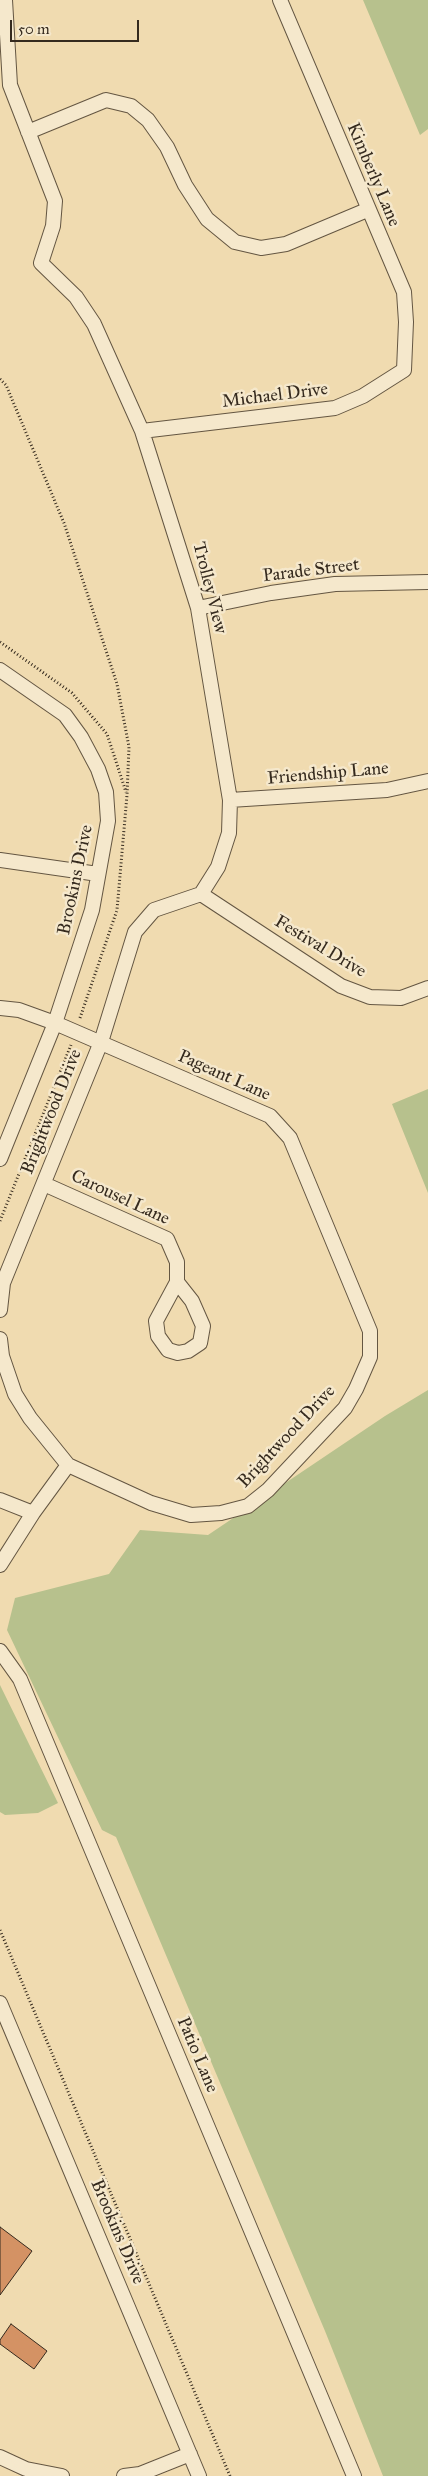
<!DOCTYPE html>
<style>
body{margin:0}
#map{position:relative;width:428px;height:2476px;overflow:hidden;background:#f0dbb0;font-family:"IM FELL Great Primer",serif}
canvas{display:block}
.scale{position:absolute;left:10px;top:20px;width:129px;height:22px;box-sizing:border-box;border:2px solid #352a1e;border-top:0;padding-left:6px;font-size:15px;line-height:18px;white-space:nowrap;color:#352a1e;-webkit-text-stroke:4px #f5e8cc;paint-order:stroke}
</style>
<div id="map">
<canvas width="428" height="2476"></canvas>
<div class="scale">50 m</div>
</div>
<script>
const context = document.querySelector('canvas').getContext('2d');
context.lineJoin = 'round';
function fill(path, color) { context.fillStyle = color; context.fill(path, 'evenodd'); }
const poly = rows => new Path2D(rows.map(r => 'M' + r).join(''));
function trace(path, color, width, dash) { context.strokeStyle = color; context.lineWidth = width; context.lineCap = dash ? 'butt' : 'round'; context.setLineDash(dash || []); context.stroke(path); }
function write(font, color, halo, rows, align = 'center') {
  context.font = font + ' "IM FELL Great Primer",serif'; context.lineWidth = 5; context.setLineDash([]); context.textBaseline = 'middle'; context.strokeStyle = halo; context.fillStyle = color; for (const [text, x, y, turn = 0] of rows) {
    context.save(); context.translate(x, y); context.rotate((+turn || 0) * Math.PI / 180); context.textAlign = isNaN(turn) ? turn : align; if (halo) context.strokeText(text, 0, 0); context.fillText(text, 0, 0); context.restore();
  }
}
const green = poly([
 [363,0,428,0,428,129,420,135],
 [428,1089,428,1193,392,1104],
 [428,1390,428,2476,383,2476,325,2331,116,1837,102,1830,7,1630,15,1598,109,1574,140,1530,208,1535,385,1416],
 [0,1685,58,1803,38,1813,5,1815,0,1812]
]);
const building = poly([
 [0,2227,32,2251,0,2295,0,2227],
 [11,2324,47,2351,34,2369,0,2344,0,2340,11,2324]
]);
const path = poly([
 [0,379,6,385,64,523,117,684,129,747,127,795,117,910,80,1018],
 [0,642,72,693,107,734,126,792],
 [0,1221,71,1045],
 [0,1930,230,2476]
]);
const minor = poly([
 [28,132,106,100,131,106,148,120,167,147,185,185,207,219,235,242,261,248,286,244,367,210],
 [142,431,335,408,363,396,404,370,406,322,404,292,280,0],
 [198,608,271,593,335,584,428,582],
 [0,670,65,715,81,737,98,769,106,792,108,821,92,910,55,1023,0,1159],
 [230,800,387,790,428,781],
 [0,860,98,874],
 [201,894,341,986,370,997,401,998,428,988],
 [0,1008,19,1010,55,1023,270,1116,290,1138,370,1331,370,1357,356,1389,345,1408,268,1490,248,1506,221,1513,191,1515,151,1503,68,1465,30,1418,15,1394,2,1356,0,1339],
 [44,1184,167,1239,177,1262,177,1282,156,1321,158,1336,168,1350,178,1353,188,1351,200,1343,203,1326,192,1301,177,1282],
 [0,1310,3,1283,101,1042,135,932,154,910,201,894,218,867,229,833,230,800,198,608,142,431,94,324,76,297,41,263,53,226,55,201,10,85,5,0],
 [0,1500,33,1513],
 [0,1565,33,1513,68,1465],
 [0,1651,20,1679,354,2476],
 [0,2003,199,2476],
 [0,2457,26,2469,62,2476],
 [124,2476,140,2474,190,2454]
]);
const streetNames = [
 ["Kimberly Lane",373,175,67],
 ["Michael Drive",275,396,-7],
 ["Parade Street",311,571,-7],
 ["Trolley View",209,588,76],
 ["Friendship Lane",328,774,-5],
 ["Brookins Drive",76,880,-78],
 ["Festival Drive",320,947,31],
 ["Pageant Lane",224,1076,24],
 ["Brightwood Drive",52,1112,-68],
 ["Carousel Lane",120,1198,25],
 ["Brightwood Drive",287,1437,-47],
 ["Patio Lane",197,2055,67],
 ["Brookins Drive",117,2232,67]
];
fill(green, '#b7c18d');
fill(building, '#d49264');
trace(building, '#352a1e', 1);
trace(minor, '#645642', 16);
trace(path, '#352a1e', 3, [1, 2.5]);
trace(minor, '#f5e8cc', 14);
write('18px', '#352a1e', '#f5e8cc', streetNames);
</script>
